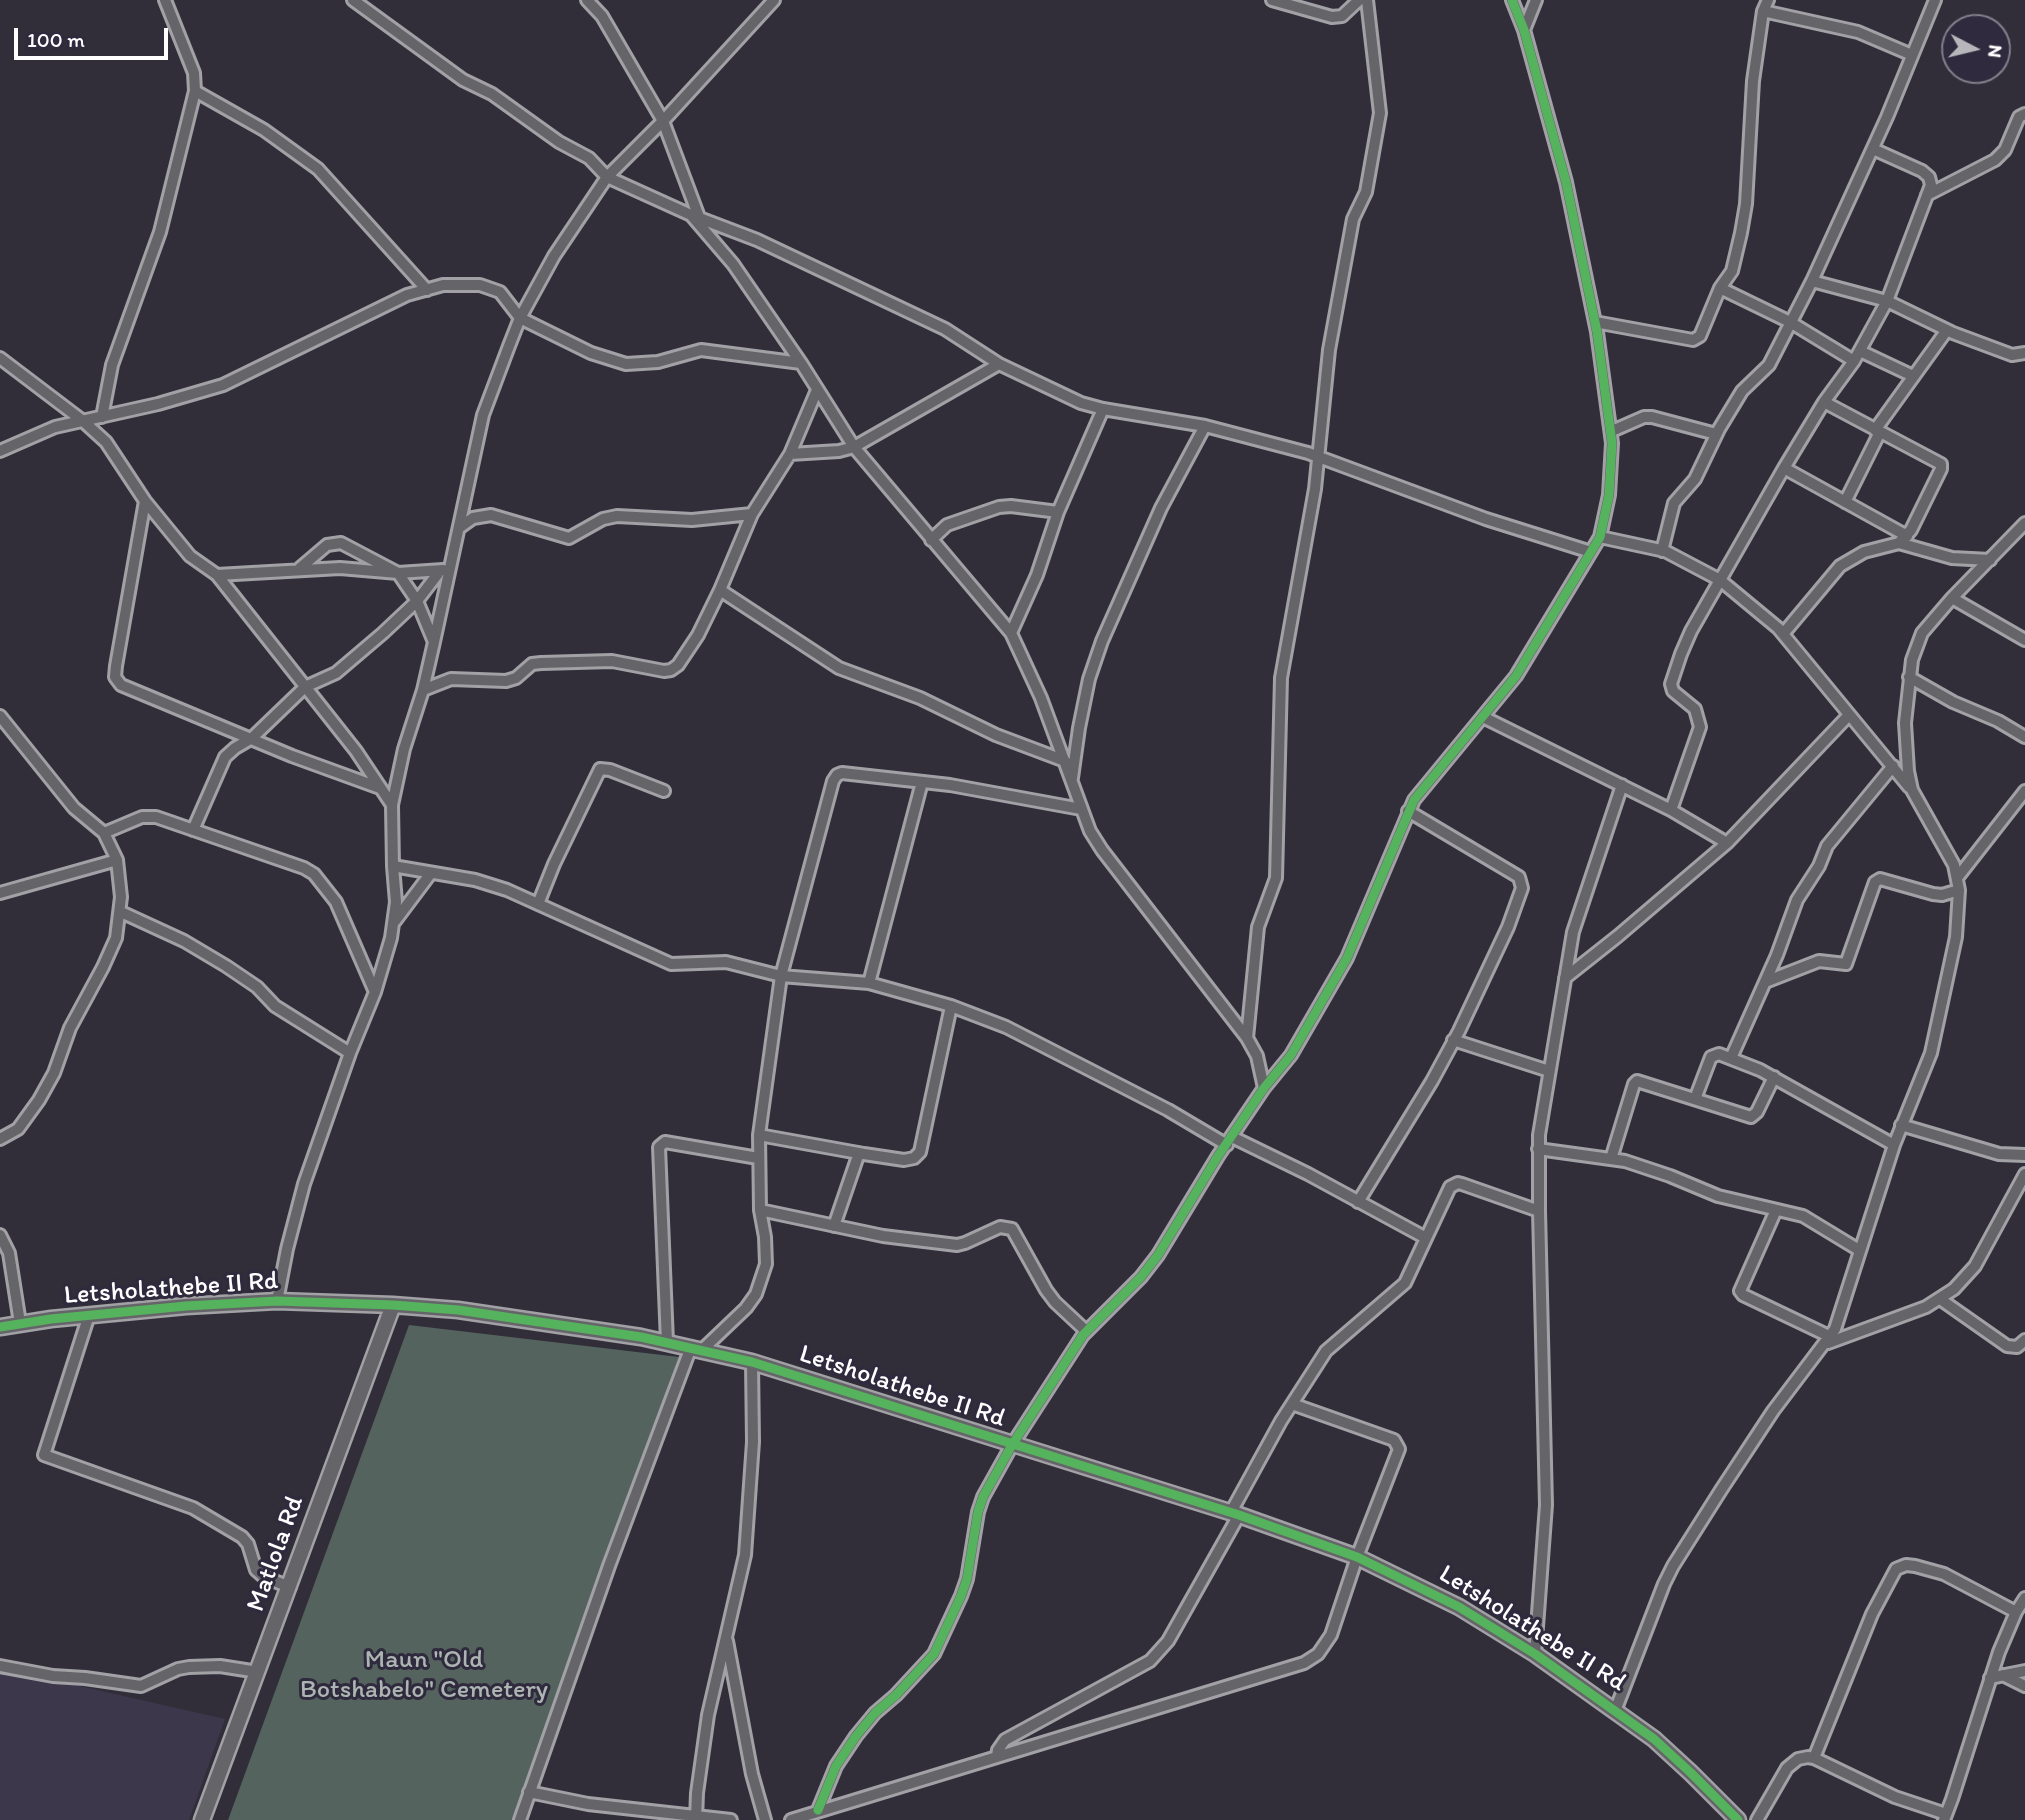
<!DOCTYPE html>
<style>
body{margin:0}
#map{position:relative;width:2025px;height:1820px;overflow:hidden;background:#312e39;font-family:Itim,sans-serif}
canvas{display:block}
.north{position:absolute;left:1941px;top:14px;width:70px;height:70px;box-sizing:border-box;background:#2f2a3d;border:2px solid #827f8b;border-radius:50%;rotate:97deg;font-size:19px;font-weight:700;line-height:28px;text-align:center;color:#fff}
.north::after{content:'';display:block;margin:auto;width:24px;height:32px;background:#b7b6ba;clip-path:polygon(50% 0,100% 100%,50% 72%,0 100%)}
.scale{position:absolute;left:14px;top:28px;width:154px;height:32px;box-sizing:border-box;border:4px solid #fff;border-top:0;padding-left:9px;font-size:21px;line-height:24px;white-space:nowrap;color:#fff;-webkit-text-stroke:5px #2f2a3d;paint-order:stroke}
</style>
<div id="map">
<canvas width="2025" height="1820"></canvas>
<div class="north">N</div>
<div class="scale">100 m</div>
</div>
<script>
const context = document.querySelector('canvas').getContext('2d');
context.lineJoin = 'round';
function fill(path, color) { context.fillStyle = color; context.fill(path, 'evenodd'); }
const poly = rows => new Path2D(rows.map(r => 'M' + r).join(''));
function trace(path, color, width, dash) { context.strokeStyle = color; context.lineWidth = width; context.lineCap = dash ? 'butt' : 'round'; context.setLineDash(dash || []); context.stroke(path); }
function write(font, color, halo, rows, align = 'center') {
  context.font = font + ' Itim,sans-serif'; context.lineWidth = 6; context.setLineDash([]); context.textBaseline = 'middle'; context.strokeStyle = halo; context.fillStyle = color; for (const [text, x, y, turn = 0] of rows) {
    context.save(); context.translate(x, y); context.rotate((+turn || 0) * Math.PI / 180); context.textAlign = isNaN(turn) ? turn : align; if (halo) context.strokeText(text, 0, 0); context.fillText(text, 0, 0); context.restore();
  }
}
const built = poly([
 [0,1668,225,1719,189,1820,0,1820]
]);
const green = poly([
 [409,1325,679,1357,516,1820,228,1820]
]);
const minor = poly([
 [353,0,463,80,492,94,559,142,589,158,607,177,691,215,733,264,801,363,854,447,1011,633,1041,698,1090,831,1102,850,1247,1038,1257,1056,1264,1088],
 [587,0,602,16,663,121,699,217],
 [1272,0,1332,17,1342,16,1359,0],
 [1763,11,1858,32,1912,55],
 [1524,30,1536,0],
 [195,91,264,130,318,169,427,290],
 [1927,195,1995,160,2005,150,2019,117,2025,114],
 [694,216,757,240,945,329,999,364,1081,403,1103,409,1205,426,1308,453,1486,519,1591,552],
 [1812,281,1887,301,1953,333,2012,355,2025,353],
 [1720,288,1790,322,1854,361],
 [1595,322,1693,340,1700,336,1720,288,1732,271,1741,233,1746,204,1753,81,1763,11,1768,0],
 [1860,351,1913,376],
 [0,358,83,421,106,442,145,501,190,556,217,575,356,751,392,805],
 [999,364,854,447,839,451,790,454,752,514,720,590,839,668,920,698,996,735,1065,761],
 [1824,402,1941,464,1941,469,1911,530,1899,543],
 [102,417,112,365,160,232,195,91,194,73,165,0],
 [1875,430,1947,330],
 [1612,431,1644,417,1652,417,1716,434],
 [0,451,55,427,158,404,223,385,407,295,443,285,480,285,500,292,520,318,591,353,626,364,658,362,701,350,801,363],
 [790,454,817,390],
 [1784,468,1907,536],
 [145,501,116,666,115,677,121,685,292,756,380,788],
 [1845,502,1880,432],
 [459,528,473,518,491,515,569,538,603,519,617,516,692,520,752,514],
 [1600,537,1665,551,1720,580,1778,628,1909,787],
 [931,540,947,525,999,507,1011,506,1058,512],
 [1662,551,1674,503,1695,479,1719,429,1742,391,1769,365,1812,281,1887,117,1935,0],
 [300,568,327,545,341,543,398,573,417,601,434,642],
 [217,575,340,568,398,573,443,570],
 [1952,598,2025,640],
 [1011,633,1037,575,1058,512,1103,409],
 [1783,634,1840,566,1864,552,1899,543,1952,558,1990,560],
 [1909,677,1953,702,1998,721,2025,737],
 [423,690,451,679,506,681,516,678,532,664,541,663,612,661,664,671,671,670,678,665,698,635,720,590],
 [0,716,74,808,104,833],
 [1483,717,1671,810,1727,843],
 [1072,778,1079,728,1089,679,1102,641,1161,508,1205,426],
 [1081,809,950,785,842,773,837,775,833,781,781,976,869,983,951,1006,1006,1027,1168,1110,1227,1145],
 [1671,810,1700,727,1695,709,1673,691,1671,684,1681,654,1691,631,1784,468,1824,402,1854,361,1887,301,1931,185,1929,177,1922,171,1873,149],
 [193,830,225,757,235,748,252,738,305,687,336,673,383,633,417,601,440,571],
 [393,866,475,880,507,890,671,964,726,962,781,976,759,1135,760,1210,765,1237,766,1264,756,1294,746,1308,702,1350],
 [1957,878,2025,791],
 [0,893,117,860,104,833,142,817,156,817,304,868,314,874,336,902,375,992],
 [538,904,554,864,600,769,610,770,664,791],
 [121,912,184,941,226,966,257,987,275,1006,350,1053],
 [395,921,431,873],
 [1565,978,1618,936,1727,843,1849,715],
 [1765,982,1819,961,1846,964,1875,882,1880,879,1933,894,1942,895,1959,890],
 [869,983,922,782],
 [1247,1038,1258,927,1276,878,1281,678,1315,489,1329,350,1353,219,1366,192,1380,113,1367,0],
 [1453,1040,1549,1071],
 [1731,1058,1777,955,1797,900,1819,866,1827,846,1893,766],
 [1695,1099,1711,1057,1719,1054,1760,1070,1894,1145],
 [1901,1125,1999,1154,2025,1155],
 [759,1135,864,1154,904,1160,914,1158,920,1152,951,1006],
 [1232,1137,1308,1174,1426,1238],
 [0,1139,18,1129,39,1100,54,1073,70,1028,103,967,116,938,121,897,117,860],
 [1538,1149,1625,1161,1670,1176,1718,1196,1803,1216,1859,1250],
 [1611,1159,1634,1084,1637,1081,1751,1117,1757,1112,1774,1077],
 [1358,1202,1432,1081,1459,1031,1508,927,1522,888,1519,877,1408,811],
 [760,1210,883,1236,957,1245,965,1243,1000,1227,1012,1229,1046,1290,1055,1302,1086,1331],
 [1776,1210,1740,1291,1743,1295,1831,1337],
 [834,1226,859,1153],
 [0,1235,9,1253,20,1323],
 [1940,1299,2007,1346,2017,1347,2025,1340],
 [277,1301,287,1249,304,1184,350,1053,375,992,391,938,396,902,393,866,392,805,404,749,423,690,434,642,483,415,509,346,520,318,554,256,607,177,663,121,774,0],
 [89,1315,44,1455,193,1508,242,1537,248,1544,256,1570,264,1577,290,1587],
 [667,1342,659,1147,665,1142,758,1158],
 [1828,1343,1926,1307,1954,1289,1975,1266,2025,1174],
 [1231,1512,1281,1421,1326,1351,1405,1283,1450,1187,1458,1183,1462,1184,1539,1211],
 [727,1641,752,1774,765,1820],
 [1535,1654,1546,1505,1539,1211,1539,1135,1573,932,1622,785],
 [0,1666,53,1676,85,1678,141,1686,178,1669,189,1667,220,1666,258,1672],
 [2003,1675,2025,1686],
 [1990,1678,2025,1671],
 [1615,1711,1664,1584,1673,1566,1721,1490,1773,1411,1835,1329,1894,1145,1931,1053,1956,937,1959,890,1954,865,1912,790,1908,771,1905,723,1912,660,1922,633,1952,598,2025,523],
 [997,1756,998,1750,1005,1740,1150,1661,1168,1641,1239,1515],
 [1814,1758,1872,1614,1896,1569,1906,1565,1915,1566,1944,1574,2016,1612],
 [529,1792,588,1804,731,1820],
 [818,1810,836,1766,856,1736,875,1713,896,1695,934,1654,961,1596,967,1579,978,1512,983,1497,1012,1445,1083,1335,1141,1277,1158,1255,1218,1156,1264,1088,1291,1055,1347,958,1414,800,1516,676,1600,537,1609,495,1612,443,1597,332,1566,182,1524,30,1512,0],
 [520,1820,609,1566,691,1347],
 [696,1820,697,1793,708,1715,745,1555,753,1442,752,1362],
 [791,1820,1304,1663,1318,1654,1331,1635,1357,1557,1399,1449,1394,1440,1292,1404],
 [1757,1820,1787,1768,1798,1759,1808,1757,1814,1758,1895,1797,1946,1814],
 [1944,1820,1952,1799,1999,1652,2016,1612,2025,1598]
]);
const tertiary = poly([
 [0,1327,51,1319,186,1306,277,1301,393,1305,458,1310,641,1337,752,1362,1239,1515,1357,1557,1459,1607,1535,1654,1654,1739,1691,1773,1738,1820],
 [202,1820,393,1305]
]);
const cycleway = poly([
 [0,1327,51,1319,186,1306,277,1301,393,1305,458,1310,641,1337,752,1362,1239,1515,1357,1557,1459,1607,1535,1654,1654,1739,1691,1773,1738,1820],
 [818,1810,836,1766,856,1736,875,1713,896,1695,934,1654,961,1596,967,1579,978,1512,983,1497,1012,1445,1083,1335,1141,1277,1158,1255,1218,1156,1264,1088,1291,1055,1347,958,1414,800,1516,676,1600,537,1609,495,1612,443,1597,332,1566,182,1524,30,1512,0]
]);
const streetNames = [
 ["Letsholathebe II Rd",171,1289,-4],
 ["Letsholathebe II Rd",902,1387,18],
 ["Matlola Rd",276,1554,-70],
 ["Letsholathebe II Rd",1532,1629,32]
];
const parkNames = [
 ["Maun \"Old",424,1660],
 ["Botshabelo\" Cemetery",424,1690]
];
fill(built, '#3c374b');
fill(green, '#54635e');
trace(minor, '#a2a1a6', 16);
trace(tertiary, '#a2a1a6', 19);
trace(minor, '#656469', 10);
trace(tertiary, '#656469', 14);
trace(cycleway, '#56b35d', 9);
write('26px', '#fff', '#2f2a3d', streetNames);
write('26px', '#acb5b2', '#2f2a3d', parkNames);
</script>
